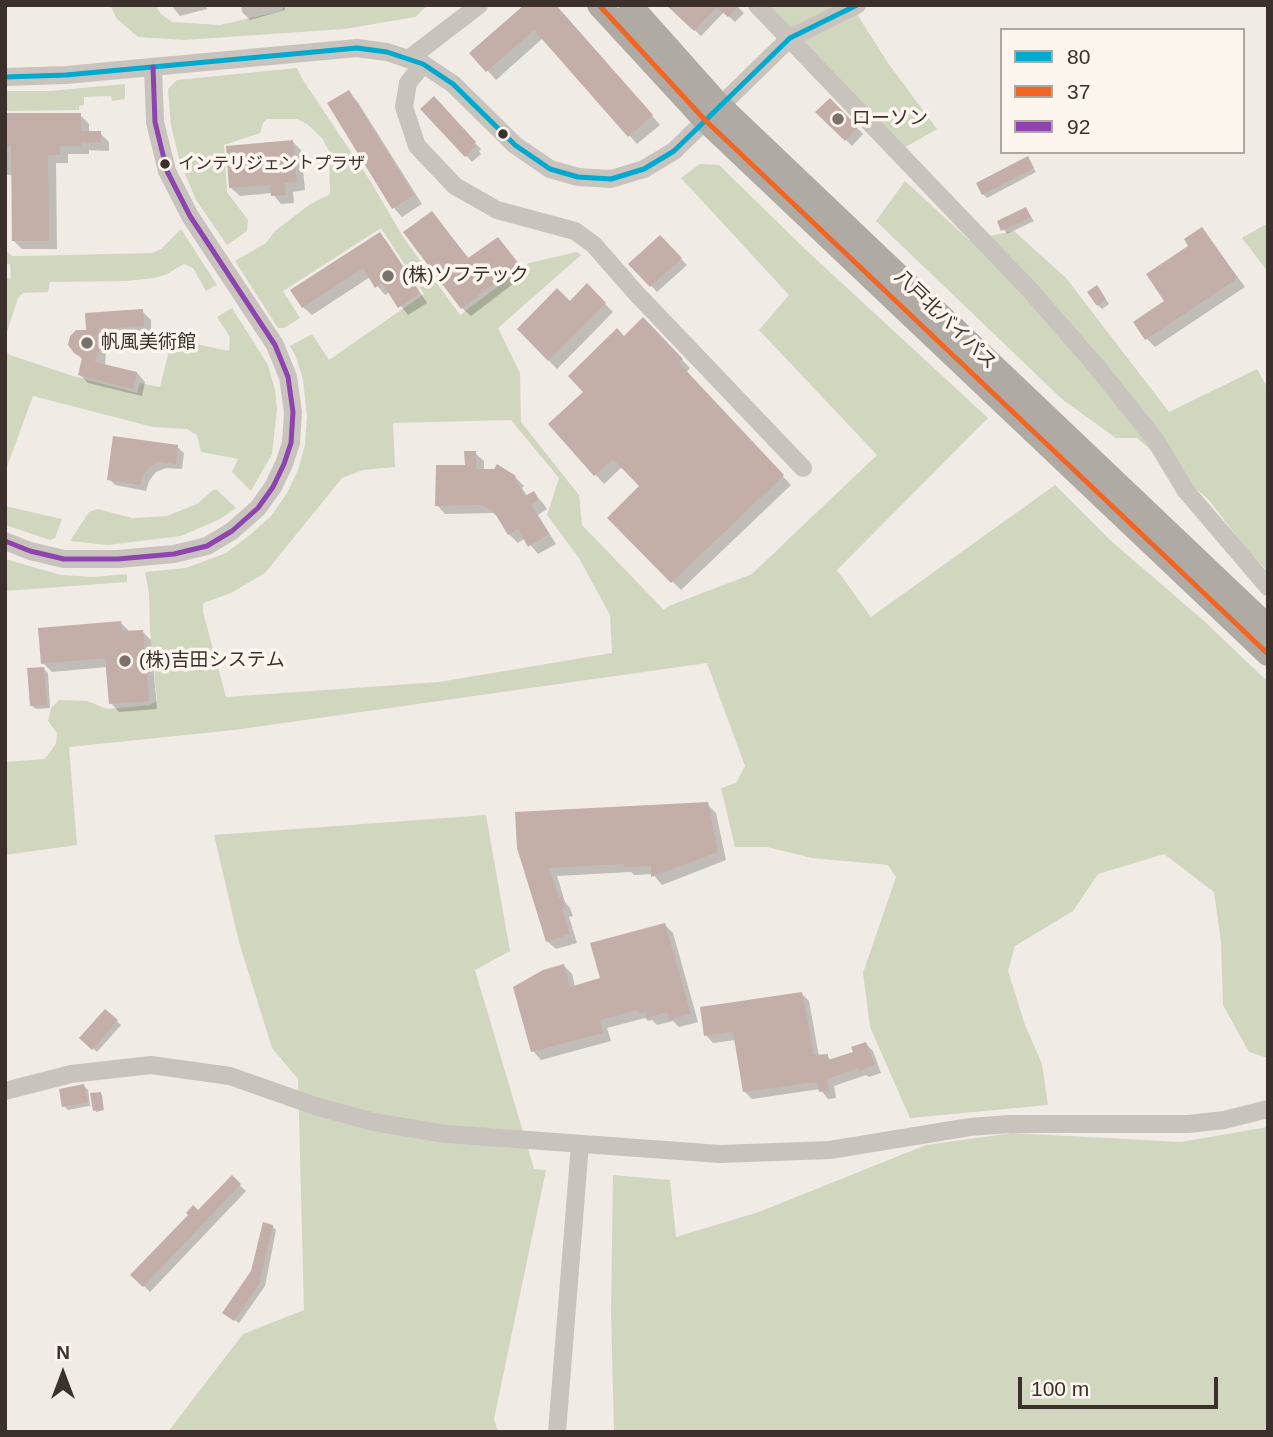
<!DOCTYPE html>
<meta charset="utf-8">
<style>
body{margin:0}
#map{position:relative;width:1273px;height:1437px;overflow:hidden;background:#f0ebe5;font-family:Arial,sans-serif}
canvas{display:block}
.frame{position:absolute;inset:0;border:7px solid #3b302b;pointer-events:none}
.legend{position:absolute;left:1000px;top:28px;width:245px;height:126px;box-sizing:border-box;background:#fbf5ee;border:2px solid #aea6a0;margin:0;padding:9px 12px;list-style:none;font-size:21px;color:#3b302b}
.legend li{display:flex;align-items:center;gap:14px;height:35px}
.legend b{width:35px;border:2px solid #aea6a0}
.north{position:absolute;left:28px;top:1339px;width:70px;height:70px;-webkit-text-stroke:5px #fbf5ee;paint-order:stroke;rotate:0deg;font-size:19px;font-weight:700;line-height:28px;text-align:center;color:#3b302b}
.north::after{content:'';display:block;margin:auto;width:24px;height:32px;background:#3b302b;clip-path:polygon(50% 0,100% 100%,50% 72%,0 100%)}
.scale{position:absolute;left:1018px;top:1377px;width:200px;height:32px;box-sizing:border-box;border:4px solid #3b302b;border-top:0;padding-left:9px;font-size:21px;line-height:24px;white-space:nowrap;color:#3b302b;-webkit-text-stroke:5px #fbf5ee;paint-order:stroke}
</style>
<div id="map">
<canvas width="1273" height="1437"></canvas>
<div class="frame"></div>
<ul class="legend">
<li><b style="height:9px;background:#00a9ce"></b>80</li>
<li><b style="height:9px;background:#f26522"></b>37</li>
<li><b style="height:9px;background:#8e44ad"></b>92</li>
</ul>
<div class="north">N</div>
<div class="scale">100 m</div>
</div>
<script>
const context = document.querySelector('canvas').getContext('2d');
context.lineJoin = 'round';
function fill(path, color) { context.fillStyle = color; context.fill(path, 'evenodd'); }
const poly = rows => new Path2D(rows.map(r => 'M' + r).join(''));
function trace(path, color, width, dash) { context.strokeStyle = color; context.lineWidth = width; context.lineCap = dash ? 'butt' : 'round'; context.setLineDash(dash || []); context.stroke(path); }
function write(font, color, halo, rows, align = 'center') {
  context.font = font + ' Arial,"Noto Sans JP",sans-serif'; context.lineWidth = 7; context.setLineDash([]); context.textBaseline = 'middle'; context.strokeStyle = halo; context.fillStyle = color; for (const [text, x, y, turn = 0] of rows) {
    context.save(); context.translate(x, y); context.rotate((+turn || 0) * Math.PI / 180); context.textAlign = isNaN(turn) ? turn : align; if (halo) context.strokeText(text, 0, 0); context.fillText(text, 0, 0); context.restore();
  }
}
const green = poly([
 [110,5,155,5,161,14,172,22,220,25,281,11,285,5,428,5,415,17,344,29,184,40,138,37,117,19],
 [769,5,851,5,888,63,937,129,904,148],
 [297,68,303,80,371,182,403,237,460,315,529,263,577,252,581,255,498,328,520,373,521,422,579,495,582,525,664,610,669,606,752,574,877,455,759,330,789,295,681,178,700,164,719,165,806,250,988,418,837,570,871,617,1055,485,1110,540,1204,621,1268,682,1268,1058,1249,1052,1223,1005,1221,942,1214,892,1164,854,1098,874,1073,911,1015,946,1008,971,1025,1025,1042,1064,1048,1105,910,1118,870,1027,863,973,896,877,888,865,812,858,767,847,735,847,721,788,736,783,745,766,707,663,234,730,69,747,77,845,5,855,5,762,45,759,56,744,57,733,48,721,51,708,59,700,87,701,107,709,150,705,157,701,150,630,149,593,145,572,186,568,226,553,250,535,271,516,287,493,298,470,305,445,307,416,303,379,296,357,290,346,312,334,329,360,424,294,381,228,283,291,300,318,284,328,278,328,235,261,266,243,275,231,309,205,330,194,329,151,322,138,307,124,297,119,267,119,263,123,260,133,224,145,227,192,248,220,247,231,227,245,196,200,180,162,171,126,168,89,177,80],
 [511,420,559,478,547,515,579,558,610,615,612,653,439,682,226,697,203,612,203,603,231,593,265,573,342,478,363,470,395,467,393,423],
 [125,84,125,99,112,101,111,96,84,97,84,105,79,106,79,110,5,111,5,91,51,91],
 [905,181,969,240,1014,231,1066,278,1169,412,1257,369,1268,389,1268,572,1243,545,1209,500,1137,438,1116,438,1063,400,876,221],
 [1268,223,1268,272,1242,238],
 [181,229,217,285,206,291,193,268,184,264,167,274,154,278,126,281,50,282,48,292,23,293,18,298,5,338,5,279,11,278,10,264,5,264,5,250,12,256,24,256,152,253,161,249],
 [232,308,268,365,275,390,277,409,272,454,251,491,232,472,238,459,201,452,197,435,187,429,153,427,33,396,5,472,5,350,10,355,73,376,137,393,140,383,160,387,172,339,229,351,230,337,217,317],
 [213,490,217,490,236,508,220,519,181,536,108,545,70,541,89,512,98,509,132,518,167,516,197,504],
 [5,506,62,519,55,538,50,540,5,525],
 [5,559,61,575,93,577,127,574,127,582,5,591],
 [486,815,510,951,475,970,534,1169,546,1170,494,1419,498,1432,168,1432,243,1334,304,1310,298,1079,272,1048,239,942,214,835],
 [1268,1127,1268,1432,614,1432,611,1312,613,1175,670,1180,676,1237,759,1212,926,1145,1012,1133,1181,1142]
]);
const shadow = poly([
 [171,5,206,5,207,9,180,16],
 [241,5,284,5,285,10,250,20,242,12],
 [555,5,660,125,637,144,543,38,496,80,472,53],
 [736,5,744,13,735,22,724,12,701,36,674,10],
 [348,92,357,101,422,204,402,217,394,208,329,104],
 [434,99,481,149,479,151,481,154,472,162,423,109],
 [830,100,863,134,852,146,818,112],
 [5,114,80,115,89,124,89,133,100,133,109,142,109,151,89,150,89,154,68,154,68,163,56,163,57,249,22,249,14,241,13,175,5,175],
 [293,142,301,150,305,190,293,192,294,203,281,204,272,193,240,196,231,188],
 [1027,158,1036,172,987,198,983,194],
 [1026,209,1034,221,1007,234,999,222],
 [432,213,470,260,498,239,526,274,471,316,462,308],
 [1201,229,1245,287,1155,347,1147,339],
 [380,234,388,243,427,303,408,315,390,292,385,295,370,277,312,315,303,307],
 [660,237,687,265,657,292,631,264],
 [587,286,613,312,557,369,531,342],
 [1100,291,1109,304,1102,309,1098,305],
 [142,311,151,320,151,335,107,337,105,366,137,373,145,382,142,396,88,383,80,375,83,360,75,352,88,332],
 [643,320,690,368,686,373,791,485,681,590,609,518,642,486,623,466,604,484,550,424,586,392,624,339],
 [177,447,184,453,182,469,166,468,156,472,149,481,146,491,115,485,109,479],
 [475,453,484,461,484,471,515,477,524,486,522,488,528,497,533,493,542,502,547,509,538,515,556,544,538,554,525,538,518,543,509,534,499,517,493,513,445,514,437,505],
 [120,622,129,631,142,631,151,640,157,709,119,712,111,703,107,667,52,672,43,663],
 [44,669,48,673,50,708,36,709,32,706],
 [707,804,716,813,726,860,662,885,653,874,634,875,631,872,557,876,565,902,570,908,573,916,569,917,577,943,556,949,547,941,519,848],
 [665,925,673,933,698,1022,679,1027,673,1021,657,1025,652,1020,648,1021,645,1018,607,1028,611,1041,541,1060,533,1051,564,966,572,974,575,987,602,980],
 [802,994,809,1001,819,1057,827,1056,832,1061,855,1053,866,1044,873,1051,881,1073,869,1077,866,1075,834,1086,836,1098,828,1099,820,1089,752,1099,745,1092,736,1040,713,1043,706,1035],
 [106,1011,121,1025,97,1052,82,1038],
 [84,1086,88,1090,90,1105,94,1105,100,1094,102,1095,104,1110,96,1112,94,1105,68,1110,64,1106],
 [232,1178,246,1191,150,1292,133,1275],
 [272,1226,276,1230,265,1286,239,1323,228,1316,253,1271]
]);
const building = poly([
 [524,5,556,5,653,115,628,137,534,30,486,72,469,53],
 [666,5,740,5,728,17,717,7,694,31],
 [349,90,414,195,392,209,327,103],
 [434,96,476,142,474,144,476,146,465,157,420,109],
 [830,98,858,127,845,141,815,112],
 [5,113,81,113,81,131,101,131,101,143,81,142,81,146,60,146,60,155,48,155,49,241,12,241,11,146,5,146],
 [293,140,297,182,285,183,286,195,271,196,270,185,229,188,226,146],
 [1028,156,1034,168,982,195,976,183],
 [1026,207,1031,217,1001,231,997,221],
 [432,211,468,258,498,237,519,264,461,309,403,232],
 [1202,227,1238,278,1145,340,1133,322,1164,301,1146,274,1188,246,1184,239],
 [380,232,420,293,398,308,382,283,375,288,363,268,302,308,290,290],
 [660,235,682,258,650,287,628,264],
 [587,283,606,303,548,361,517,329,557,288,570,301],
 [1097,285,1106,299,1097,306,1087,292],
 [143,309,144,326,99,329,99,350,95,362,137,372,133,389,78,375,82,358,74,353,68,345,70,336,76,330,86,330,85,313],
 [643,317,683,359,679,363,784,475,671,583,607,518,639,486,613,459,594,476,548,424,583,392,568,376,617,328,624,336],
 [113,436,178,445,176,464,159,462,150,466,143,474,140,485,107,480],
 [464,451,476,451,476,469,494,469,497,464,516,476,515,478,525,496,534,491,539,500,531,505,549,534,528,547,518,529,508,535,494,512,482,505,435,506,436,465,465,465],
 [121,621,122,631,143,630,149,701,109,704,105,658,41,664,38,628],
 [44,667,47,705,30,706,27,668],
 [708,802,718,852,651,877,651,866,624,867,624,864,549,868,559,898,562,897,565,907,562,908,570,934,546,942,517,848,515,812],
 [665,923,691,1014,669,1020,667,1012,647,1018,646,1012,638,1014,637,1010,600,1020,603,1033,531,1052,513,987,543,970,564,964,570,987,600,978,590,943],
 [802,992,814,1055,828,1054,828,1060,853,1052,851,1047,866,1042,875,1065,859,1071,859,1068,827,1079,829,1091,819,1092,817,1082,743,1092,733,1032,704,1036,700,1007],
 [105,1009,118,1020,92,1050,79,1038],
 [84,1084,88,1102,62,1107,59,1089],
 [101,1092,103,1109,93,1111,90,1093],
 [232,1175,241,1184,143,1287,130,1275,188,1215,186,1213,193,1205,198,1210],
 [263,1222,273,1225,260,1279,262,1280,234,1321,222,1313,251,1271]
]);
const minor = poly([
 [757,5,1030,290,1097,367,1154,438,1186,491,1268,587],
 [410,58,479,5],
 [423,64,408,83,404,107,417,146,455,186,497,210,575,231,594,245,636,293,803,468],
 [5,77,66,75,357,48,387,52,423,64,453,84,515,145,550,169,578,177,611,179,644,169,674,151,790,38,857,5],
 [5,541,30,551,64,559,118,559,174,554,207,546,232,531,258,508,273,487,284,464,291,443,293,412,288,377,275,345,190,216,167,171,155,122,153,67],
 [5,1091,71,1074,151,1065,230,1076,315,1106,374,1122,446,1134,720,1154,830,1150,970,1127,1009,1124,1188,1124,1224,1120,1268,1109],
 [557,1432,580,1144]
]);
const highway = poly([
 [599,5,705,120,1268,654],
 [630,5,720,106,1268,627]
]);
const bus1 = poly([
 [5,77,66,75,357,48,387,52,423,64,453,84,515,145,550,169,578,177,611,179,644,169,674,151,790,38,857,5]
]);
const bus2 = poly([
 [599,5,705,120,1268,654]
]);
const bus3 = poly([
 [5,541,30,551,64,559,118,559,174,554,207,546,232,531,258,508,273,487,284,464,291,443,293,412,288,377,275,345,190,216,167,171,155,122,153,67]
]);
const markers = [
 [838,119,7,"#7a716c"],
 [503,134,6,"#3b302b"],
 [165,164,6,"#3b302b"],
 [388,276,7,"#7a716c"],
 [87,343,7,"#7a716c"],
 [125,661,7,"#7a716c"]
];
const busNames = [
 ["インテリジェントプラザ",178,164]
];
const poiNames = [
 ["ローソン",852,119],
 ["(株)ソフテック",402,276],
 ["帆風美術館",101,343],
 ["(株)吉田システム",139,661]
];
const streetNames = [
 ["八戸北バイパス",945,320,44]
];
fill(green, '#d1d6bf');
fill(shadow, '#0003');
fill(building, '#c3afa7');
trace(minor, '#c9c3be', 18);
trace(highway, '#afaaa4', 24);
trace(bus1, '#00a9ce', 5);
trace(bus2, '#f26522', 5);
trace(bus3, '#8e44ad', 5);
for (const [x, y, r, color] of markers) { const dot = new Path2D(); dot.arc(x, y, r, 0, 2 * Math.PI); context.fillStyle = color; context.fill(dot); trace(dot, '#fbf5ee', 2.5); }
write('17px', '#3b302b', '#fbf5ee', busNames, 'left');
write('19px', '#3b302b', '#fbf5ee', poiNames, 'left');
write('19px', '#3b302b', '#fbf5ee', streetNames);
</script>
